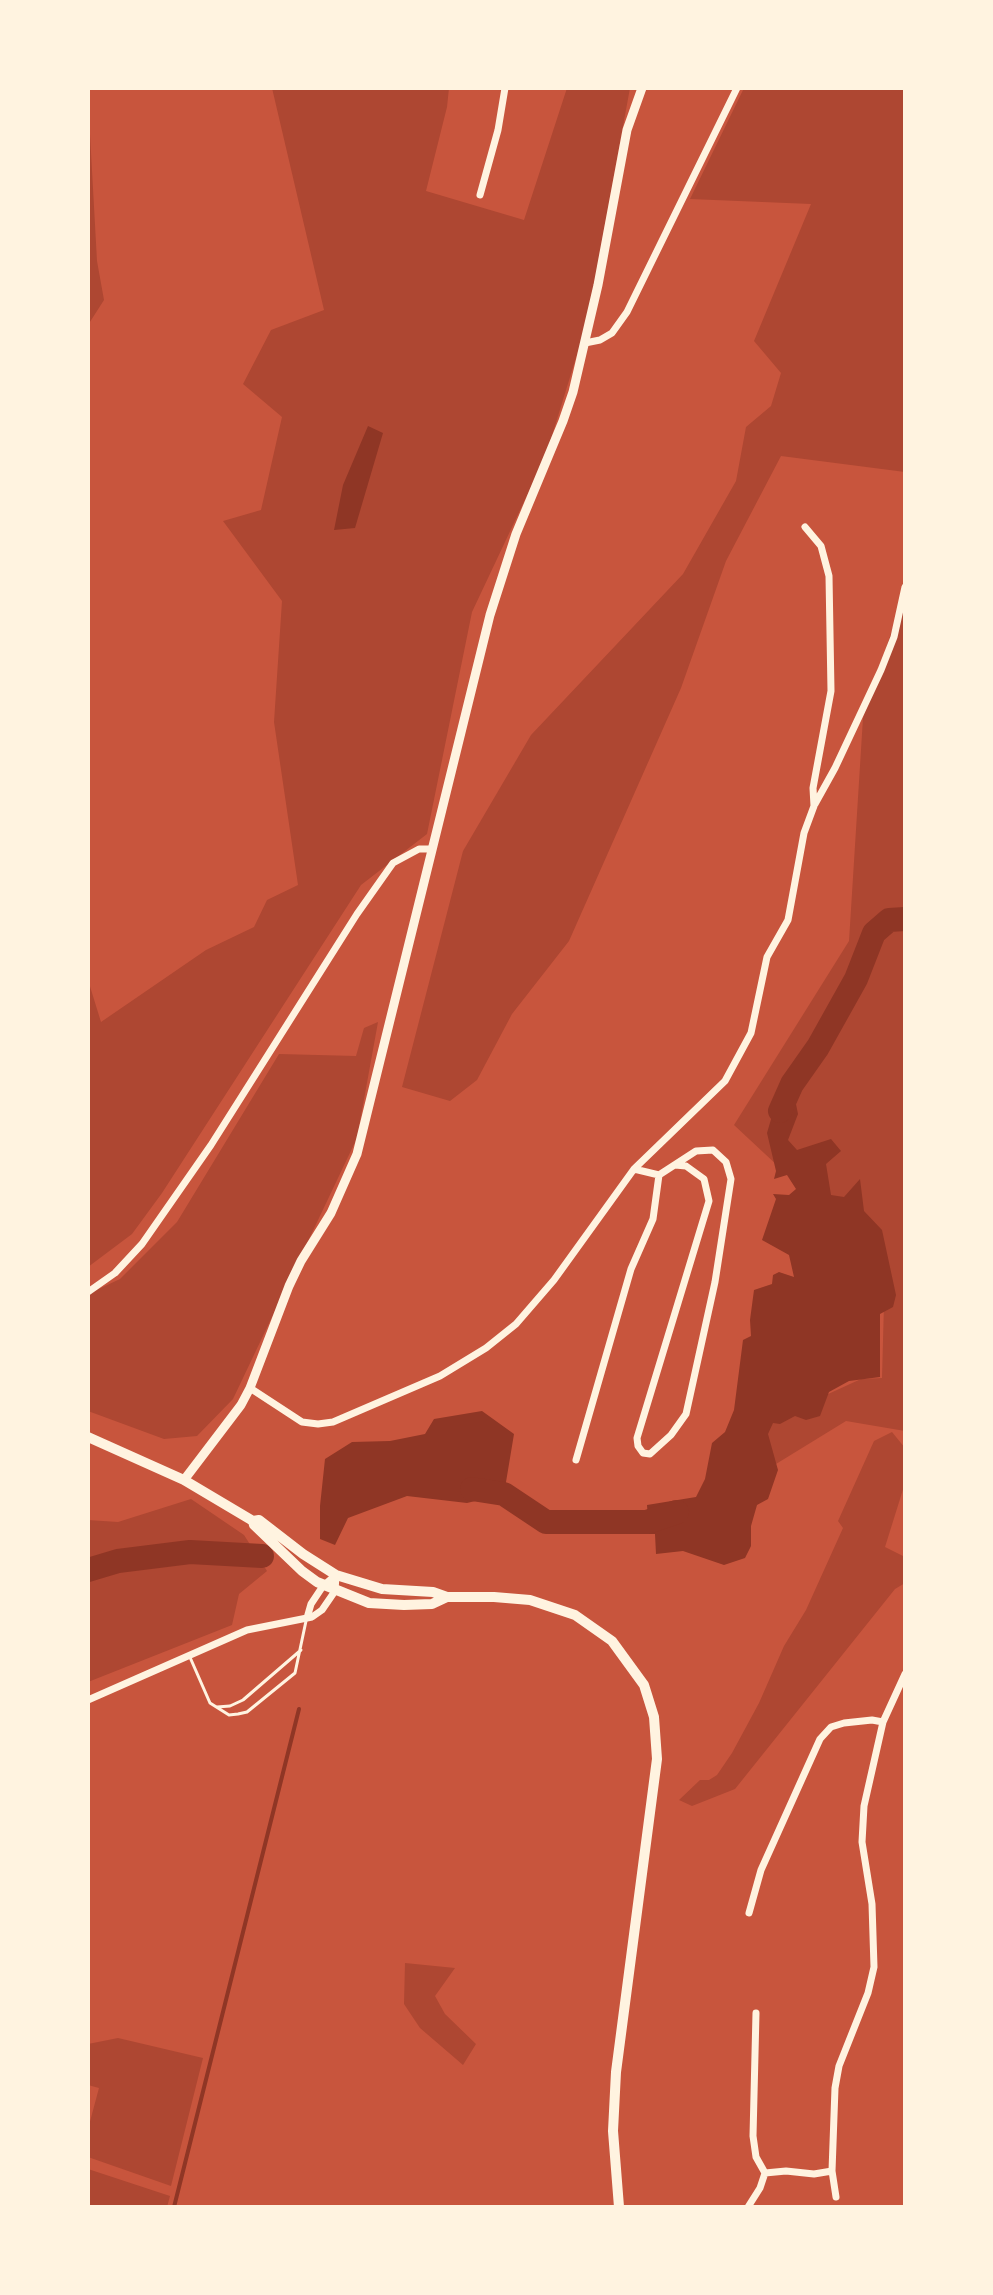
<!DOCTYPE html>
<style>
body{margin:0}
#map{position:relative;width:993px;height:2295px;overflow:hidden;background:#c8553d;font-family:"Work Sans",sans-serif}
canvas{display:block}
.frame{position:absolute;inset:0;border:90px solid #fff3e0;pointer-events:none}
</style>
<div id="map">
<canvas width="993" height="2295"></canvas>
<div class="frame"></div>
</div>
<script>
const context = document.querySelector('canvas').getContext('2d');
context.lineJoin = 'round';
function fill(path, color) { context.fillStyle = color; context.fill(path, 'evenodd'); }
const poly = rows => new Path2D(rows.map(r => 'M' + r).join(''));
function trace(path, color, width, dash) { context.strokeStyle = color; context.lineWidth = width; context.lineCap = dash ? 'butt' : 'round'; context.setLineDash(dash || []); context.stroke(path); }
const green = poly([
 [272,88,449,88,447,107,426,191,524,220,567,88,630,88,587,322,546,455,472,612,427,834,361,885,162,1193,132,1234,88,1267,88,980,101,1022,206,950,254,927,267,900,298,885,274,722,282,601,223,521,261,510,282,417,243,384,271,330,324,310],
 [744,88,905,88,905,472,781,456,726,561,681,688,569,941,512,1014,477,1080,450,1101,402,1087,463,851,531,735,683,574,736,481,746,427,771,406,781,373,754,341,811,204,690,199],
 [88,98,97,261,104,300,88,325],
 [905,591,905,1431,846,1421,776,1464,756,1427,861,1379,882,1378,885,1266,734,1125,849,941,863,718],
 [378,1022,357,1138,233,1399,197,1436,164,1439,88,1411,88,1294,120,1279,177,1222,279,1054,356,1056,364,1028],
 [892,1432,905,1448,905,1483,885,1547,905,1557,905,1583,895,1589,735,1789,692,1806,679,1800,700,1780,709,1780,717,1775,732,1753,759,1703,784,1646,806,1610,843,1528,838,1521,874,1441],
 [191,1499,244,1535,267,1571,239,1594,232,1625,88,1682,88,1520,118,1522],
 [405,1963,455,1968,435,1996,445,2014,476,2044,463,2065,420,2028,404,2004],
 [118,2038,203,2058,171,2186,88,2157,88,2129,99,2088,88,2085,88,2044],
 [88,2169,170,2196,167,2207,88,2207]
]);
const water = poly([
 [368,426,383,433,355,528,334,530,343,485],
 [800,1081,794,1094,798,1114,788,1140,797,1150,831,1139,841,1151,826,1164,831,1195,844,1197,860,1179,864,1211,882,1230,896,1295,893,1307,880,1314,880,1377,849,1381,829,1392,820,1416,806,1420,795,1416,780,1424,773,1423,768,1434,778,1470,768,1499,757,1505,751,1526,751,1546,745,1558,724,1565,683,1551,656,1554,655,1534,649,1534,647,1505,696,1497,705,1479,712,1443,725,1432,734,1410,743,1340,751,1336,750,1320,754,1290,772,1284,773,1275,779,1272,794,1277,789,1255,762,1240,776,1199,773,1194,789,1195,796,1189,787,1175,774,1179,776,1171,767,1133,779,1092],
 [482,1411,514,1434,504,1494,467,1503,407,1496,348,1518,335,1545,320,1539,320,1506,325,1459,352,1442,390,1441,425,1434,434,1419]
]);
const stream = poly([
 [174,2207,299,1709]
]);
const river = poly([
 [780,1111,792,1084,818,1047,856,979,874,933,889,920,905,919],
 [472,1489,504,1494,546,1522,647,1522,677,1512],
 [88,1570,118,1561,190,1552,262,1556]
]);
const service = poly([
 [189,1655,210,1703,229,1715,238,1714,247,1712,295,1673,306,1621],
 [217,1707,230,1706,243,1700,301,1650]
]);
const minor = poly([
 [480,195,498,130,505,88],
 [585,343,600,340,612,333,627,312,737,88],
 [815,804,835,768,881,670,894,637,905,587],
 [634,1169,659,1175,696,1151,713,1150,726,1162,731,1179,715,1282,686,1414,671,1435,650,1454,643,1453,638,1446,637,1438,709,1201,704,1179,686,1166,675,1165],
 [88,1292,115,1273,142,1244,211,1145,357,914,393,863,419,849,431,849],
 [250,1388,302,1422,318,1424,333,1422,440,1376,486,1348,516,1324,554,1280,634,1169,725,1081,751,1033,767,957,788,920,804,833,814,806,813,788,831,691,829,576,821,546,805,527],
 [576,1460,631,1269,653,1219,659,1175],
 [307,1618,311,1604,323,1586,336,1575],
 [88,1700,247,1630,312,1617,322,1610,335,1591,336,1575],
 [749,1913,761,1870,820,1739,831,1727,844,1723,872,1720,883,1722],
 [756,2013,753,2136,756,2157,765,2173],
 [832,2171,836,2197],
 [748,2207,760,2188,765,2173,786,2171,814,2174,832,2171,835,2088,839,2066,868,1993,874,1967,872,1904,862,1842,864,1806,883,1722,905,1674]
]);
const secondary = poly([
 [184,1480,241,1405,250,1388,289,1286,301,1261,331,1213,357,1154,490,615,516,534,563,421,573,392,598,285,627,130,642,88]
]);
const primary = poly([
 [88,1437,184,1480,253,1521,259,1520,303,1554,336,1575,382,1589,433,1592,447,1597],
 [253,1521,254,1525,302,1571,317,1582,369,1603,404,1605,432,1604,447,1597,494,1597,530,1600,575,1615,612,1641,644,1685,654,1717,657,1759,616,2072,613,2131,619,2207]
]);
fill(green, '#ae4732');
fill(water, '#8f3625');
trace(stream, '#8f3625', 4);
trace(river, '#8f3625', 24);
trace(service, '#fff3e0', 3);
trace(minor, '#fff3e0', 7);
trace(secondary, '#fff3e0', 9);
trace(primary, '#fff3e0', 10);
</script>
